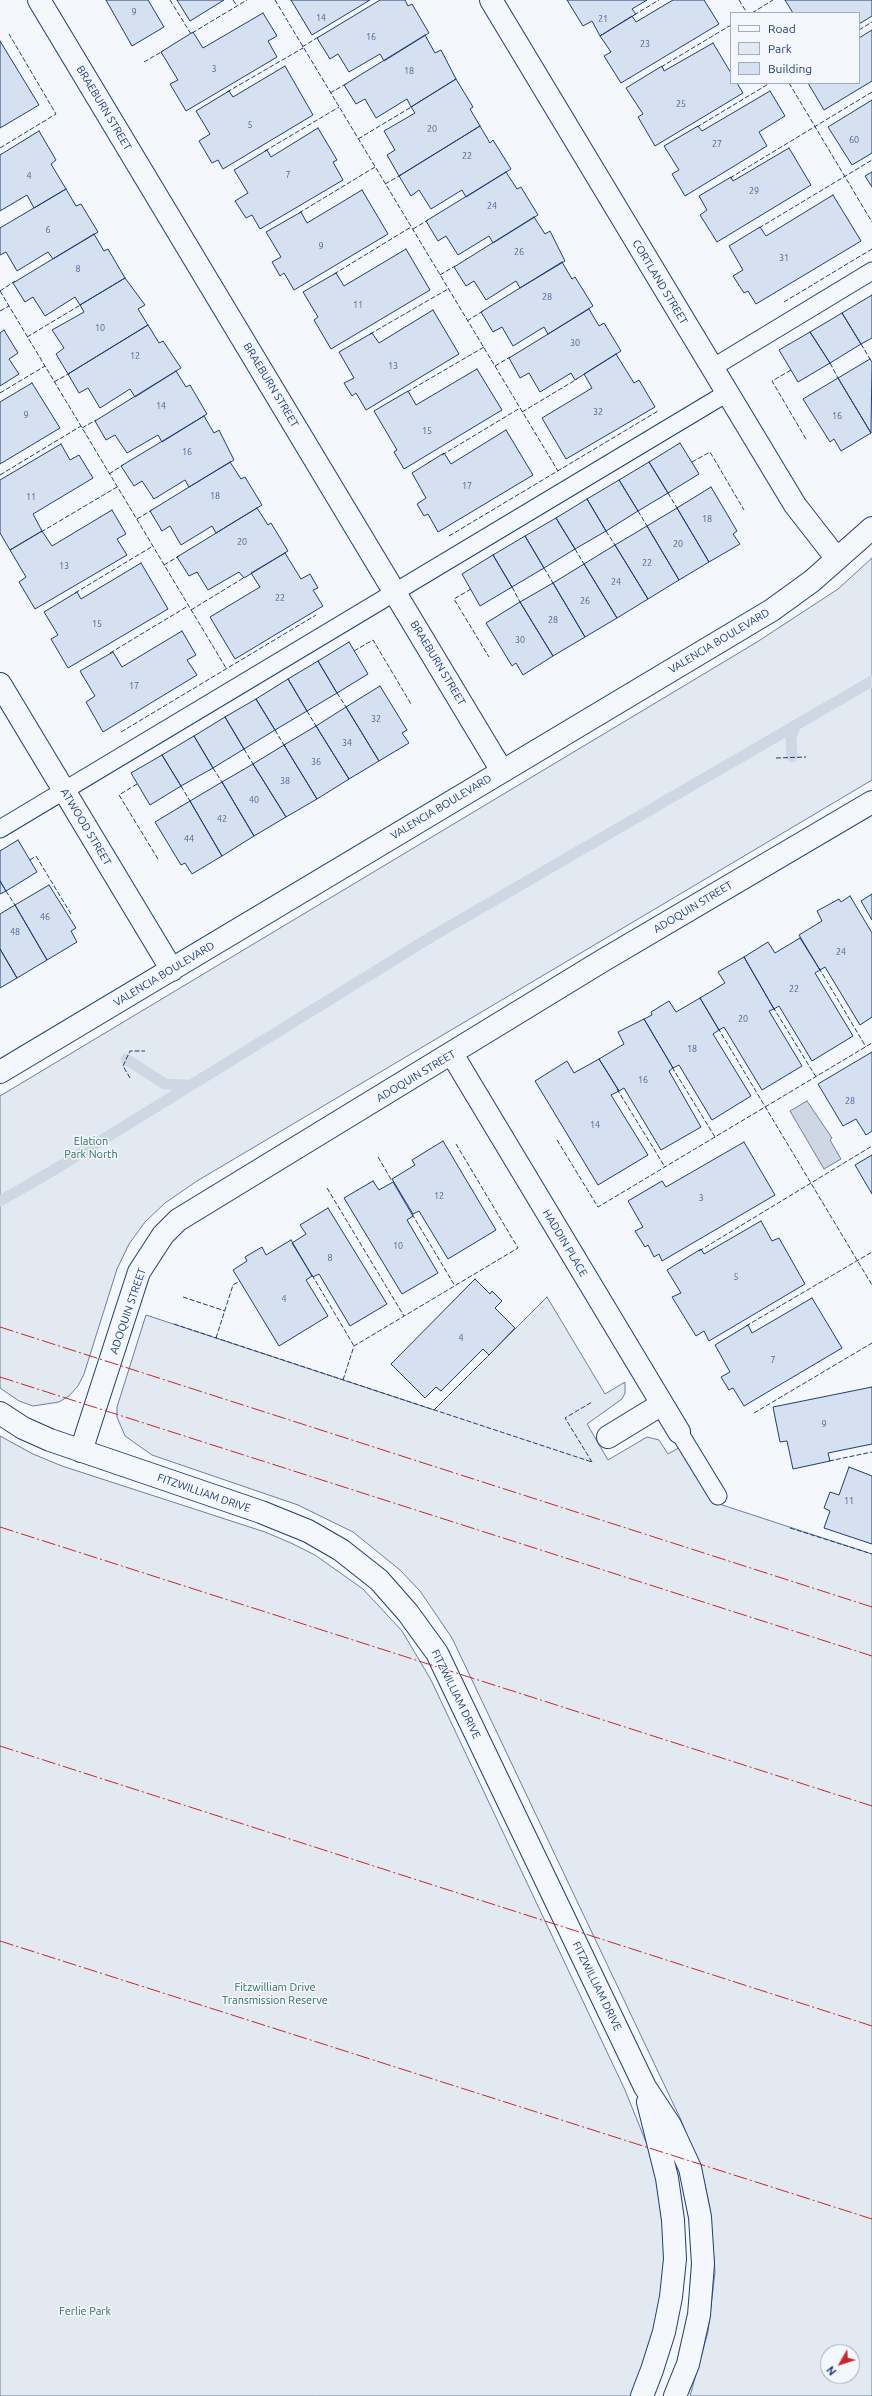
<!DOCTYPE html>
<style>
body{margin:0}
#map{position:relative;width:872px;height:2396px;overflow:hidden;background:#f4f7fb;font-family:Ubuntu,sans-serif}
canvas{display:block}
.legend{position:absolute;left:730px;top:12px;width:130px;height:72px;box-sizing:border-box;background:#f4f7fb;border:1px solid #9eadc5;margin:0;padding:5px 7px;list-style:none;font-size:12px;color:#1d3f73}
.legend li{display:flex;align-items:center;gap:8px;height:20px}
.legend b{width:20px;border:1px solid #9eadc5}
.north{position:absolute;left:820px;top:2344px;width:40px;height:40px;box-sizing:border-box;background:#f4f7fb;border:1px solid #9eadc5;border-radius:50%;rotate:231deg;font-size:11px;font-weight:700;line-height:16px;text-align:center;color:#1d3f73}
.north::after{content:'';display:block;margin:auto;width:14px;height:18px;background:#c62828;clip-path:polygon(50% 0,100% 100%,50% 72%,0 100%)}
</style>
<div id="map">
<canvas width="872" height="2396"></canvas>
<ul class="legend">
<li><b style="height:5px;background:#f4f7fb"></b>Road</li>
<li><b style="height:11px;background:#e3e9f0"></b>Park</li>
<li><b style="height:11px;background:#d5e0f0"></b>Building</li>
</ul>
<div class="north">N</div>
</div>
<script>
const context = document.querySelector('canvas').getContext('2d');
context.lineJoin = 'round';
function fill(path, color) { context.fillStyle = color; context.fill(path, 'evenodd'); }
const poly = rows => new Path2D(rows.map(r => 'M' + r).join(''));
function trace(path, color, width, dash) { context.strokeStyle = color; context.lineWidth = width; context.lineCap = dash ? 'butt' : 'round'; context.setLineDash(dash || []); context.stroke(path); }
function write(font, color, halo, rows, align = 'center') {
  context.font = font + ' Ubuntu,sans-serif'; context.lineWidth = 3; context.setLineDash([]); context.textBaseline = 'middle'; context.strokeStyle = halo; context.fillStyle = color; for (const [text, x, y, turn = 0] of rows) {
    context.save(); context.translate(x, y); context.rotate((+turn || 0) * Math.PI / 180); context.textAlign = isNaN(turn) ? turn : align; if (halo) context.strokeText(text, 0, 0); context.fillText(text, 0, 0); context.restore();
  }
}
const green = poly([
 [872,558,872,780,197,1181,165,1203,145,1222,129,1244,117,1269,84,1374,78,1386,69,1396,59,1402,33,1406,19,1401,0,1388,0,1096,757,642,838,589,872,558],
 [547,1297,605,1394,625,1382,625,1393,622,1399,587,1424,608,1460,647,1437,659,1440,668,1454,680,1447,713,1502,872,1554,872,2396,690,2396,708,2332,715,2272,710,2209,703,2176,681,2120,452,1638,420,1591,400,1570,353,1532,298,1505,152,1455,125,1436,117,1417,117,1407,146,1315,434,1410,547,1297],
 [828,2352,852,2352,852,2376,828,2376,828,2352],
 [0,1436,33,1454,62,1466,265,1532,291,1543,315,1555,363,1589,402,1631,431,1680,625,2090,650,2152,658,2182,665,2241,664,2277,651,2343,631,2396,0,2396,0,1436]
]);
const water = poly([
 [807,1101,832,1138,830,1140,841,1159,824,1169,790,1111,807,1101]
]);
const stream = poly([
 [792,757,791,738,795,726],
 [126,1059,165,1084,188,1085],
 [0,1201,52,1171,431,937,872,681]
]);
const building = poly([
 [106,0,148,0,164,27,132,46,106,0],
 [177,0,224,0,190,21,177,0],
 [291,0,370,0,312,35,291,0],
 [380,0,405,0,408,6,412,4,429,33,384,61,380,54,349,72,338,54,330,59,317,38,380,0],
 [567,0,647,0,632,9,636,14,600,36,592,21,583,26,567,0],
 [673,0,704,0,719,24,621,83,604,56,611,52,600,36,632,16,636,22,673,0],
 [785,0,872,0,872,16,859,24,859,13,793,13,785,0],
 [263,13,277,36,268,41,277,57,186,111,170,84,178,80,161,52,193,32,203,48,263,13],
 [872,30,872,81,824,110,808,83,859,83,859,38,872,30],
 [425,35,435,53,441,50,456,79,411,107,407,99,376,118,365,99,356,104,344,85,425,35],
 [0,41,39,105,0,128,0,41],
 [713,43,731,73,731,83,737,83,743,93,655,146,638,117,643,114,626,88,662,66,664,71,713,43],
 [285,66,313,115,223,169,218,160,212,163,199,141,210,134,196,111,229,91,233,97,285,66],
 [456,79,473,107,470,109,480,126,399,176,387,155,395,150,384,131,415,113,411,107,456,79],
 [770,91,785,116,759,132,767,146,685,196,672,174,679,170,664,146,698,126,702,131,770,91],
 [872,100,872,153,852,165,828,127,872,100],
 [480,126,490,143,493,140,511,169,466,197,462,190,431,209,419,190,411,196,399,176,480,126],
 [318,128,337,160,333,162,343,180,260,229,252,215,246,218,235,201,248,193,234,170,267,150,271,157,318,128],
 [39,131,56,160,51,164,66,189,34,208,27,195,0,211,0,155,39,131],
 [789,148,811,185,717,242,700,215,707,210,699,196,731,177,733,181,789,148],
 [506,172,517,189,521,187,538,215,493,243,489,236,458,255,446,236,438,241,426,221,506,172],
 [872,172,872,187,865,176,872,172],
 [66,189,76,206,81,204,98,232,53,259,48,252,17,271,6,252,0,255,0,228,66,189],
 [362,190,388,234,294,290,284,273,280,276,272,262,281,257,266,232,301,212,307,223,362,190],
 [833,195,861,241,756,304,748,291,744,293,733,276,743,270,729,246,760,227,766,236,833,195],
 [534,217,545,234,550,231,565,261,520,288,516,281,486,300,474,281,466,286,454,267,534,217],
 [94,234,104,251,108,249,125,278,80,305,75,297,45,316,33,297,25,302,13,283,94,234],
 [406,249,430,290,331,349,314,320,318,317,303,292,336,273,344,286,406,249],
 [562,262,572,279,575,277,593,306,548,334,544,327,513,346,502,327,493,332,481,312,562,262],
 [125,278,145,305,138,309,148,325,68,374,56,354,64,348,52,330,84,312,80,305,125,278],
 [872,295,872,338,861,344,842,313,872,295],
 [589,309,599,326,604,323,621,351,575,380,571,373,540,392,529,373,520,378,509,358,589,309],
 [433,310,459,354,366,410,356,393,352,396,344,383,354,378,339,352,372,333,379,343,433,310],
 [842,313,861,344,830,363,810,332,842,313],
 [148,325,159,343,163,341,181,368,135,397,130,389,100,408,88,388,79,393,68,374,148,325],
 [4,330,18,353,9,359,19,374,0,386,0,333,4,330],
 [810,332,830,363,798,382,779,350,810,332],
 [616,354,634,383,639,380,655,407,566,459,542,418,592,388,584,374,616,354],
 [870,359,872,362,871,433,838,378,870,359],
 [477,369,502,410,404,469,394,452,397,450,374,411,408,391,416,405,477,369],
 [176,371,186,387,190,385,207,414,162,442,158,435,127,453,115,435,106,440,95,421,176,371],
 [838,378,871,433,841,451,834,439,830,442,803,399,838,378],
 [32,383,60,428,0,464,0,402,32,383],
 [204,416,214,433,219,430,234,460,189,487,185,480,154,499,142,481,134,486,121,466,204,416],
 [506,430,533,475,438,532,428,514,424,516,417,504,426,498,412,473,444,453,451,464,506,430],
 [680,443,699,474,668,493,649,462,680,443],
 [61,444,70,460,79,455,93,478,33,514,42,531,10,550,0,533,0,480,61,444],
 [230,462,241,479,245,477,262,505,216,533,212,526,181,545,170,526,162,531,150,511,230,462],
 [649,462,668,493,638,511,619,480,649,462],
 [619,480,638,511,606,531,587,499,619,480],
 [711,487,737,531,733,534,740,544,709,562,677,508,711,487],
 [587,499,606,531,575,549,556,518,587,499],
 [257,508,268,525,271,523,288,551,244,578,239,572,208,590,197,572,189,576,177,557,257,508],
 [677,508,709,562,679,580,647,526,677,508],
 [112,510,126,534,117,539,127,555,35,609,19,582,26,577,10,550,42,531,52,546,112,510],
 [556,518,575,549,544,568,525,536,556,518],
 [647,526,679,580,648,599,615,545,647,526],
 [525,536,544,568,512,587,493,555,525,536],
 [615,545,648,599,617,618,584,564,615,545],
 [285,553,301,579,310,574,318,588,313,590,323,606,235,659,210,617,260,587,251,573,285,553],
 [493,555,512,587,480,606,462,574,493,555],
 [141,563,168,609,68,668,51,639,58,635,44,612,77,592,81,599,141,563],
 [584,564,617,618,585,637,553,583,584,564],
 [553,583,585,637,553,656,520,602,553,583],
 [520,602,553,656,523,675,516,663,512,666,486,623,520,602],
 [182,631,196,655,187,660,197,675,103,732,86,702,95,696,80,671,113,652,122,667,182,631],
 [349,642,368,674,337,693,318,661,349,642],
 [318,661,337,693,307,711,288,679,318,661],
 [288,679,307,711,275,730,256,699,288,679],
 [380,686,407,730,402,733,409,743,379,761,346,707,380,686],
 [256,699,275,730,244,749,225,717,256,699],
 [346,707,379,761,349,779,316,726,346,707],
 [225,717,244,749,213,768,194,736,225,717],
 [316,726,349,779,317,799,284,745,316,726],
 [194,736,213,768,181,786,162,755,194,736],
 [284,745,317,799,286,817,253,764,284,745],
 [162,755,181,786,150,805,131,773,162,755],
 [253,764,286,817,254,836,222,782,253,764],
 [222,782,254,836,222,856,190,801,222,782],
 [190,801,222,856,192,874,185,863,181,865,155,822,190,801],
 [18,840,37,872,6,891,0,881,0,851,18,840],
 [0,881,6,891,0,894,0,881],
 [49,885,76,928,71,931,77,942,47,960,15,905,49,885],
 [872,894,872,920,861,901,872,894],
 [850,896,872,933,872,1017,860,1025,825,967,820,970,799,935,822,921,817,911,839,899,841,902,850,896],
 [15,905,47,960,17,978,0,949,0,914,15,905],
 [800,938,820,970,815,973,853,1036,812,1061,779,1006,774,1009,744,957,768,942,775,953,800,938],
 [0,949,17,978,0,988,0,949],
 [744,957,774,1009,769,1011,802,1066,762,1090,724,1027,719,1030,700,998,725,983,718,972,744,957],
 [700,998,719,1030,713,1034,751,1096,712,1120,679,1065,673,1068,644,1019,652,1015,651,1012,669,1001,676,1012,700,998],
 [644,1019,673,1068,669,1071,701,1127,661,1150,624,1088,619,1091,599,1059,624,1044,618,1032,644,1019],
 [872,1052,872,1131,866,1135,856,1119,843,1126,818,1084,872,1052],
 [599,1059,619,1091,611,1095,648,1155,598,1185,535,1081,567,1061,574,1073,599,1059],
 [443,1141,496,1230,448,1259,419,1211,413,1214,392,1179,415,1165,412,1160,443,1141],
 [744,1142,775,1195,662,1261,659,1254,654,1257,648,1245,645,1247,635,1231,643,1227,628,1201,662,1181,666,1187,744,1142],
 [872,1155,872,1194,855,1165,872,1155],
 [373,1181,379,1190,393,1182,413,1216,407,1220,438,1273,402,1294,344,1198,373,1181],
 [328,1208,387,1304,350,1326,319,1274,313,1277,292,1243,306,1234,300,1225,328,1208],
 [761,1221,772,1241,779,1238,805,1284,709,1341,704,1331,696,1336,672,1297,681,1293,667,1270,701,1249,704,1254,761,1221],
 [291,1240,312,1276,306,1280,328,1316,279,1346,233,1270,247,1261,245,1257,262,1247,266,1255,291,1240],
 [475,1279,490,1294,492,1291,502,1301,495,1308,515,1328,489,1355,483,1349,441,1391,436,1387,425,1398,391,1364,475,1279],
 [812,1298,842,1348,744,1406,733,1388,729,1390,721,1377,730,1372,715,1345,748,1325,752,1333,812,1298],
 [872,1387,872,1444,828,1453,830,1461,793,1469,787,1441,780,1442,773,1407,872,1387],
 [849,1467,872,1476,872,1544,824,1528,830,1511,824,1508,830,1492,839,1495,849,1467]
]);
const service = poly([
 [712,368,872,271],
 [0,829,727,393],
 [679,1432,718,1496]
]);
const minor = poly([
 [39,0,502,771],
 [491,0,795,505,837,559],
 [0,684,172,970],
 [452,1054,679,1432],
 [0,1072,772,610,812,581,872,528],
 [0,1413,23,1428,50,1440,261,1512,308,1531,341,1550,379,1580,408,1613,437,1653,645,2087,670,2125,690,2168,700,2217,703,2264,699,2315,688,2364,675,2396],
 [608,1437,662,1404],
 [81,1451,139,1272,163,1235,178,1220,602,961,872,802],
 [642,2396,652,2370,664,2332,671,2297,675,2259,673,2220,667,2178,648,2102]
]);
const fence = poly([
 [170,0,191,34],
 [233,0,237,6],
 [275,0,558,471],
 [739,0,747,13],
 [752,13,773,0],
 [634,15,659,0],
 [859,30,872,22],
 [192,33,247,0],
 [302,47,320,36],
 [144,62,163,51],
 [661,67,731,25],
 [789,83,872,222],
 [227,92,303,48],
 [330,93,346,84],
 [697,127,770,83],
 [358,139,413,106],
 [0,148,56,114,9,34],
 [265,151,339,107],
 [730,178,872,92],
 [385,184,401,175],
 [299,213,375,167],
 [759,228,872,160],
 [413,229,428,220],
 [334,274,411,227],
 [440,275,455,266],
 [0,291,226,668],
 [0,291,15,281],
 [784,302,872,249],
 [0,311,9,306],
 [467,321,483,311],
 [370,334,448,289],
 [27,337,82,304],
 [861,344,870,359],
 [830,363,838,378],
 [495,366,510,357],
 [791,370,772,381,806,439],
 [54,382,70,373],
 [407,392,484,347],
 [0,393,45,366],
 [522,412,577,379],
 [82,428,96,420],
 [442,455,520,408],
 [692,462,710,452,744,510],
 [109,474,123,465],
 [0,475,81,426],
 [668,493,677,508],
 [638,511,647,526],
 [137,519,152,510],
 [606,531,615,545],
 [41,532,117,487],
 [449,536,658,411],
 [575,549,584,564],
 [164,565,179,556],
 [544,568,553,583],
 [512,587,520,602],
 [471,589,454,599,489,657],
 [75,593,153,546],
 [191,610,245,577],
 [354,651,373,640,411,704],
 [110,653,188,606],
 [337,693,346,707],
 [307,711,316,726],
 [275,730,284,745],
 [121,732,316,615],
 [244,749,253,764],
 [776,758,806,757],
 [213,768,222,782],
 [137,784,119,795,158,859],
 [181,786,190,801],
 [30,860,36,856,71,914],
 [6,891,15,905],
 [819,968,866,1047],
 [773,1007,816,1077],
 [718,1028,872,1285],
 [672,1067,715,1137],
 [130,1078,123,1066,130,1051,145,1051],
 [617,1089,665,1167],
 [557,1140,598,1207,872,1043],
 [378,1157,392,1181],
 [327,1188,404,1316],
 [412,1214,455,1286],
 [699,1251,872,1146],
 [312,1275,354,1346],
 [183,1297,225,1311],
 [174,1324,592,1462],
 [746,1326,872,1252],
 [216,1338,233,1285,240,1281],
 [343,1380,354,1346,518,1248,456,1144],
 [434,1410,491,1353],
 [754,1413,872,1343],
 [829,1461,872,1452],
 [592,1462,565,1418,592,1402],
 [790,1528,872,1554]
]);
const power = poly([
 [0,1327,872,1607],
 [0,1377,872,1656],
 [0,1527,872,1806],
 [0,1746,872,2026],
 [0,1941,872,2219]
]);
const numberNames = [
 ["9",134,12],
 ["14",321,18],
 ["21",603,19],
 ["16",371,37],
 ["23",645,44],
 ["3",214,69],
 ["18",409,71],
 ["25",681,104],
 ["5",250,125],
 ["20",432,129],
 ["60",854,140],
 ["27",717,144],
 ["22",467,156],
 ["7",288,175],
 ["4",29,176],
 ["29",754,191],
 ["24",492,206],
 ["6",48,230],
 ["9",321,246],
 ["26",519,252],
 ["31",784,258],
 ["8",78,269],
 ["28",547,297],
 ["11",358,305],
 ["10",100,328],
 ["30",575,343],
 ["12",135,356],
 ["13",393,366],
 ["14",161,406],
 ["32",598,412],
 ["9",26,415],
 ["16",837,416],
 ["15",427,431],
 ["16",187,452],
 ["17",467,486],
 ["18",215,496],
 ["11",31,497],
 ["18",707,519],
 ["20",242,542],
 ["20",678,544],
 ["22",647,563],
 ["13",64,566],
 ["24",616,582],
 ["22",280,598],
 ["26",585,601],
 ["28",553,620],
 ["15",97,624],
 ["30",520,640],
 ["17",134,686],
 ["32",376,719],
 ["34",347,743],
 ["36",316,762],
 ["38",285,781],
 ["40",254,800],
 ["42",222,819],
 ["44",189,839],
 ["46",45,917],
 ["48",15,932],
 ["24",841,952],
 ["22",794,989],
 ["20",743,1019],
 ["18",692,1049],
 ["16",643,1080],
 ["28",850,1101],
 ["14",595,1125],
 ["12",439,1196],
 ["3",701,1198],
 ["10",398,1246],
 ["8",330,1258],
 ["5",736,1277],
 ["4",284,1299],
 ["4",461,1338],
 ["7",773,1360],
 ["9",824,1424],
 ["11",849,1501]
];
const streetNames = [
 ["BRAEBURN STREET",104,108,59],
 ["CORTLAND STREET",660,282,59],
 ["BRAEBURN STREET",271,385,59],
 ["VALENCIA BOULEVARD",719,641,-31],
 ["BRAEBURN STREET",438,663,59],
 ["VALENCIA BOULEVARD",441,807,-31],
 ["ATWOOD STREET",86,827,59],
 ["ADOQUIN STREET",693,907,-31],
 ["VALENCIA BOULEVARD",164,974,-31],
 ["ADOQUIN STREET",416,1076,-31],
 ["HADDIN PLACE",565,1243,59],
 ["ADOQUIN STREET",128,1311,-71],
 ["FITZWILLIAM DRIVE",204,1493,19],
 ["FITZWILLIAM DRIVE",456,1694,64],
 ["FITZWILLIAM DRIVE",597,1986,64]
];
const parkNames = [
 ["Elation",91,1141],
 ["Park North",91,1154],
 ["Fitzwilliam Drive",275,1987],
 ["Transmission Reserve",275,2000],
 ["Ferlie Park",85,2311]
];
fill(green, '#e3e9f0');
trace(green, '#687fa3', 1);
fill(water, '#cfd7e4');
trace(water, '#687fa3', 1);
trace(stream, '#cfd7e4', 11);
fill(building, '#d5e0f0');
trace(building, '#1d3f73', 1);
trace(service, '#1d3f73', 19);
trace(minor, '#1d3f73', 24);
trace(service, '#f4f7fb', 17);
trace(minor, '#f4f7fb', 22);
trace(fence, '#1d3f73', 1, [5, 2]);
trace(power, '#c62828', 1, [14, 3, 2, 3]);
write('9px', '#4b6792', null, numberNames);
write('11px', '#1d3f73', '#f4f7fb', streetNames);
write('11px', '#2c6c60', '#f4f7fb', parkNames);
</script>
